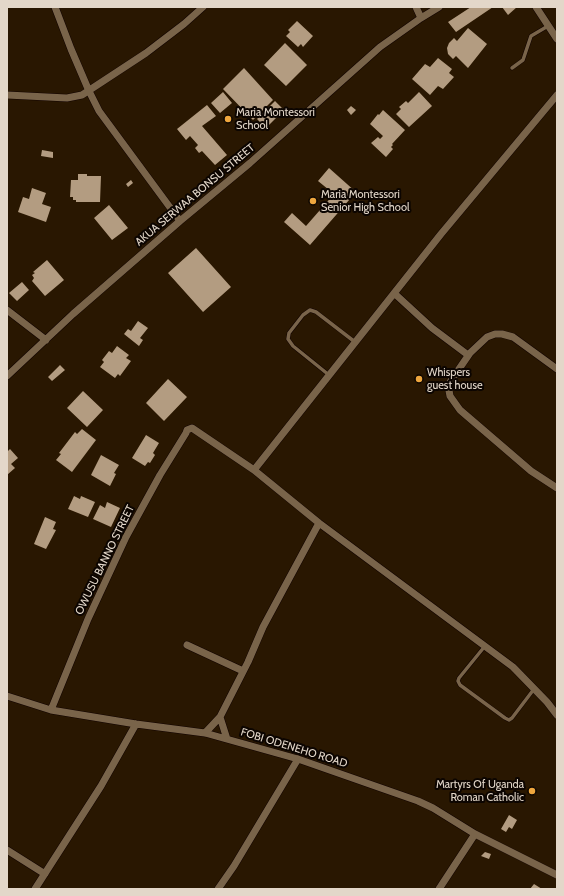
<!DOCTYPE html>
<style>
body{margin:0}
#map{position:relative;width:564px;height:896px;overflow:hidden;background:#291701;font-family:Cabin,sans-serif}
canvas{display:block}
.frame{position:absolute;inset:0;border:8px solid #e3d7c9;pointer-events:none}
</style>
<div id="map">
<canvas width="564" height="896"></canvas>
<div class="frame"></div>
</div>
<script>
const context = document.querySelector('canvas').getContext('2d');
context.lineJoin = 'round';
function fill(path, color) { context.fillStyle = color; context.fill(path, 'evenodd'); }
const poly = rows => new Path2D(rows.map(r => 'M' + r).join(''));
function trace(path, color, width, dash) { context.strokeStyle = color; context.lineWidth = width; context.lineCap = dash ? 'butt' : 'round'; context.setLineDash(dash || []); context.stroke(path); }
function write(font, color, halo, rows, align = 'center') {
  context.font = font + ' Cabin,sans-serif'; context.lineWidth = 4; context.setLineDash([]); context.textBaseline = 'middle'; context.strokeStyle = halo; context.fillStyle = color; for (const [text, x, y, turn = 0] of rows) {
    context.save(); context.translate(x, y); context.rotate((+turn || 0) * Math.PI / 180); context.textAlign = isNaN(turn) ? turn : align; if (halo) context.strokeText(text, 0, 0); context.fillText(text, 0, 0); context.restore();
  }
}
const building = poly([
 [471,7,493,7,456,32,448,22],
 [502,7,517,7,508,15],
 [297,21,313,36,303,47,301,44,298,47,286,36,290,32,288,30],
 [468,28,487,44,468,68,456,56,453,59,448,54,447,48,449,43,454,38,457,41],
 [285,43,307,65,286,86,264,65],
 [438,58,452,69,449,73,454,77,443,89,438,86,430,95,412,79,425,64,430,67],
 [244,68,273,100,253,120,223,89],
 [223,92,232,103,220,113,211,103],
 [419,92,432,106,409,127,396,114,401,109,399,107,406,101,408,103],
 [275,101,284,110,266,128,257,119],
 [207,105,216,116,202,126,227,155,215,165,202,151,199,153,195,148,198,145,190,136,186,140,177,129],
 [351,106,356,110,351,115,347,110],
 [383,110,405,130,392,144,393,145,391,147,393,149,386,157,371,143,378,137,380,139,383,136,370,124,378,114,379,115],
 [42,150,53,152,53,158,41,156],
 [329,168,356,192,310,245,284,222,292,213,306,226,334,194,318,181],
 [78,174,87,174,87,176,101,176,100,202,76,202,76,200,73,200,73,197,70,197,71,180,78,180],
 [131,180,133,183,128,187,126,184],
 [32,188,46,193,42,204,51,207,46,222,18,212,23,197,29,199],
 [109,205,128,228,112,240,94,218],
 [196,248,231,287,203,312,168,273],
 [47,260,64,280,45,296,32,281,34,278,32,275,35,273,33,272],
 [22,282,29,290,17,301,9,293],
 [138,321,148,328,140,338,143,340,139,346,124,334,128,329,131,331],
 [117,346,129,355,126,358,131,361,120,376,118,374,115,378,100,367,104,362,102,360,109,351,112,353],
 [60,365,65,370,52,381,48,377],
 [168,379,187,397,164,421,146,403],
 [83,391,103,410,87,427,67,408],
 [82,429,96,440,72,472,56,460,61,454,59,453,75,432,77,434],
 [146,435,159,443,153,453,155,455,150,463,148,462,145,466,132,458],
 [10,449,18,458,11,464,15,468,7,475,7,450,8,451],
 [101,455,119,465,114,473,116,474,110,486,91,475],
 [74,496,80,499,81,496,95,502,88,517,68,509],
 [107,502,120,508,111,527,93,519,100,505,105,508],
 [45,517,56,522,53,529,56,530,46,549,34,544],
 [509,815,517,820,512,829,509,827,506,832,501,829],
 [485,852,491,854,489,859,481,856],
 [534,884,542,889,530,889]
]);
const service = poly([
 [512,68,523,60,531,36,548,26],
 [329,375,293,346,288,339,289,333,303,315,310,310,316,312,355,342],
 [485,646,459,678,458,681,460,685,505,718,509,720,512,718,534,689]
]);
const minor = poly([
 [55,7,71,49,89,91,99,111,180,221],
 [416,7,421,18],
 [536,7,557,39],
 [7,95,67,98,82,95,146,53,184,24,203,7],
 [394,293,432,328,468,355],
 [7,310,46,340],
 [557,369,513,337,502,334,495,334,487,337,470,353,448,385,450,396,460,410,531,471,557,488],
 [7,376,73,314,180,221,250,163,380,47,421,18,439,7],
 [254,470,441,234,557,95],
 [187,645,243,671],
 [7,696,51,710,136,724,205,733,298,759,418,801,433,808,475,834,557,875],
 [51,710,88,619,126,537,160,475,186,433,187,430,192,428,254,470,319,523,513,667,547,702,557,715],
 [220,717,227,739],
 [205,733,220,717,248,662,263,627,319,523],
 [7,850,45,874],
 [35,889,101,786,136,724],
 [218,889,234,866,298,759],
 [439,889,475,834]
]);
const markers = [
 [228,119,4,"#efa73e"],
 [313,201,4,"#efa73e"],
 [419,379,4,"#efa73e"],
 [532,791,4,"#efa73e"]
];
const poiNames = [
 ["Maria Montessori",236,113],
 ["School",236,126],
 ["Maria Montessori",321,195],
 ["Senior High School",321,208],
 ["Whispers",427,373],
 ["guest house",427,386],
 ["Martyrs Of Uganda",524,785,"right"],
 ["Roman Catholic",524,798,"right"]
];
const streetNames = [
 ["AKUA SERWAA BONSU STREET",195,195,-40],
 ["OWUSU BANNO STREET",105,560,-64],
 ["FOBI ODENEHO ROAD",294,748,17]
];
fill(building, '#b39c81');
trace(service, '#110300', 4.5);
trace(minor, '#110300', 8);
trace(service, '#79644a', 3.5);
trace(minor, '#79644a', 7);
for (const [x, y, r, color] of markers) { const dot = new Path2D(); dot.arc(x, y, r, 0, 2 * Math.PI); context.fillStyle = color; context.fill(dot); trace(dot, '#0c0501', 1.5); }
write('11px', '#e3d7c9', '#0c0501', poiNames, 'left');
write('11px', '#e3d7c9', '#0c0501', streetNames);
</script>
